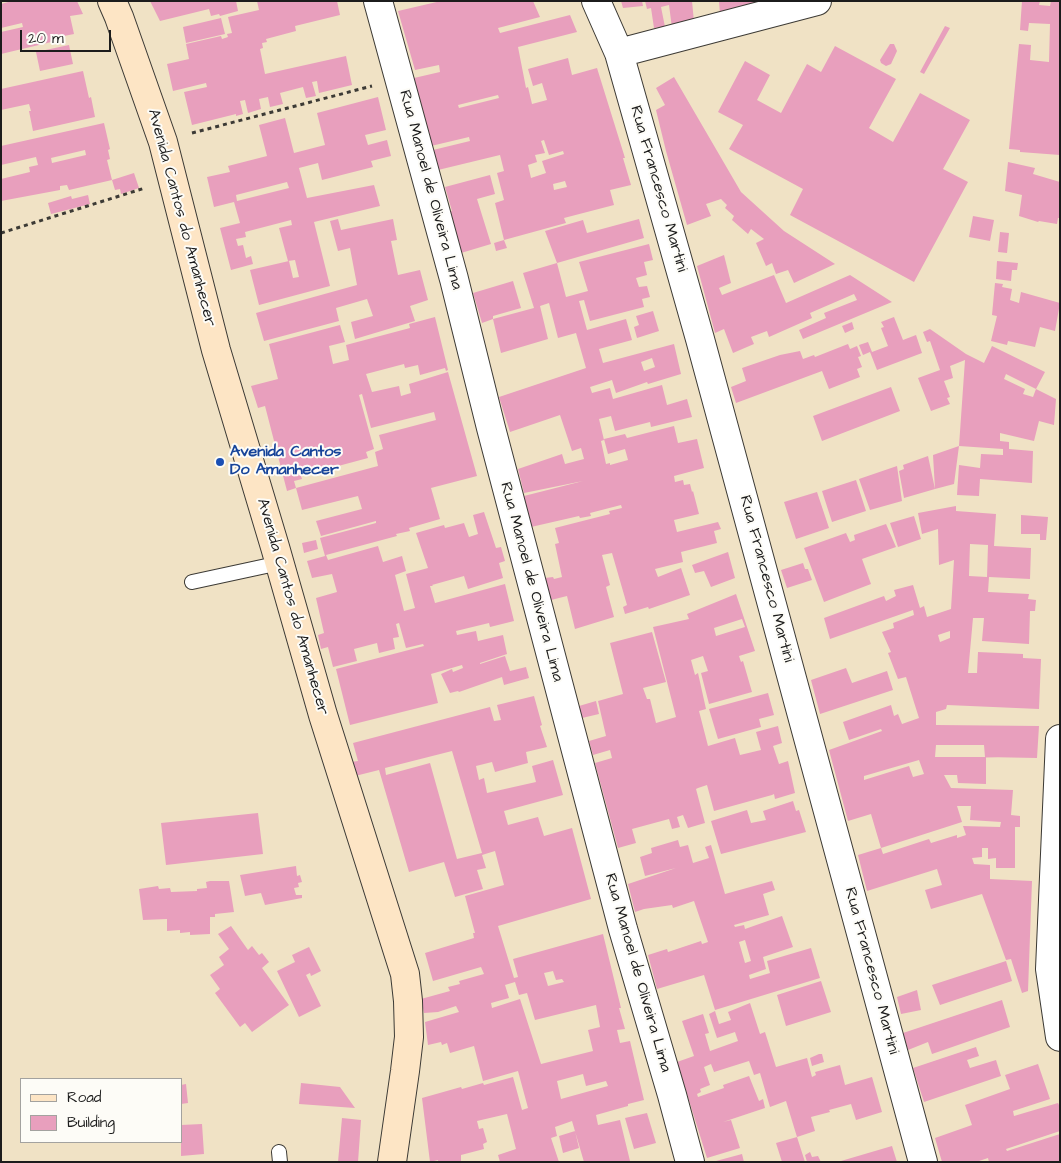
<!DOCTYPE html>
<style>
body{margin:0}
#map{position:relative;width:1061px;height:1163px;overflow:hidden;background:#f0e2c5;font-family:"Architects Daughter",sans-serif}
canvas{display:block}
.frame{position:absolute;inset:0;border:2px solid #1c1c1c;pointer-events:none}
.legend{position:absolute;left:20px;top:1078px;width:162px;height:65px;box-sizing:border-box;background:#fdfcf7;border:1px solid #a3a29f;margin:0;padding:6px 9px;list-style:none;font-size:15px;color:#1c1c1c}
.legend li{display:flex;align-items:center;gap:10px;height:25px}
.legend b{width:25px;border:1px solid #a3a29f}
.scale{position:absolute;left:20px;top:30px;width:91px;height:22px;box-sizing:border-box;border:2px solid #1c1c1c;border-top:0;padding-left:6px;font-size:15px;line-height:18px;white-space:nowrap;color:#1c1c1c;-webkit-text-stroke:4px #fdfcf7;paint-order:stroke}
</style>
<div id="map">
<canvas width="1061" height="1163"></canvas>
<div class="frame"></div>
<ul class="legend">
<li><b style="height:6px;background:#fde5c5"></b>Road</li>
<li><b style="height:14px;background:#e89fbd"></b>Building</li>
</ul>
<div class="scale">20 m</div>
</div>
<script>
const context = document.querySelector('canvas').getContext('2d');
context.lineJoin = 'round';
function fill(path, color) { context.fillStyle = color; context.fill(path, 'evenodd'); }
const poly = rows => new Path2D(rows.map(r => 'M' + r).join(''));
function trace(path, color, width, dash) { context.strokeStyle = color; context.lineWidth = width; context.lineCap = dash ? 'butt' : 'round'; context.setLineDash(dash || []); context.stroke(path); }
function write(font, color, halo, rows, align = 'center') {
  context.font = font + ' "Architects Daughter",sans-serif'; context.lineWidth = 4; context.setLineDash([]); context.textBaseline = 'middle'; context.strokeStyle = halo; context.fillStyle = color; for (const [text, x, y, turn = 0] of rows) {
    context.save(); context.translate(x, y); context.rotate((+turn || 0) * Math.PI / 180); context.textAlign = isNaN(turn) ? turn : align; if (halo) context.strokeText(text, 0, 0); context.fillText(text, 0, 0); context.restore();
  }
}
const building = poly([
 [12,1,77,1,83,14,70,16,74,34,64,36,64,39,1,54,1,32,23,27,22,23,1,28,1,4],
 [150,1,236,1,238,11,220,16,219,14,211,16,209,9,160,21],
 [257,1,337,1,340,15,295,26,296,31,266,39,267,42,262,43,263,48,260,49,265,74,346,56,352,85,319,93,317,81,312,82,316,96,306,98,303,87,280,93,283,104,270,107,268,97,259,99,261,109,248,113,245,100,240,101,243,114,236,116,236,114,192,125,184,92,207,87,206,83,173,91,167,64,189,59,186,44,221,36,222,39,228,37,227,34,232,33,228,17,259,10],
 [441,1,533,1,540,17,498,28,500,33,570,15,577,32,518,47,526,88,528,87,532,104,547,100,542,83,533,86,528,69,568,58,572,75,597,68,625,158,623,158,631,185,610,190,614,205,564,218,566,223,504,240,507,248,496,251,494,243,504,240,495,203,504,200,497,173,504,171,500,155,438,170,433,150,470,141,469,137,431,146,414,78,440,72,439,65,415,70,398,11],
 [498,95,499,98,459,108,458,105],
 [544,140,549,155,563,151,564,154,542,161,546,173,531,178,528,165,537,162,535,155,545,153,541,141],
 [565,181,567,187,554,190,553,184],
 [621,1,642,1,643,6,623,8],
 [645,1,692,1,694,22,672,28,669,5,661,7,665,27,654,28,651,8,647,9],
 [719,1,758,1,758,2,720,14],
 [1022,1,1040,1,1039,5,1050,6,1051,1,1060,1,1060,155,1020,152,1020,150,1009,149,1019,44,1031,45,1030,60,1049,62,1050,24,1029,23,1028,31,1020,30],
 [221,18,225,34,186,43,183,27],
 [945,26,950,28,924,74,920,72],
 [890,44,894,44,897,51,891,64,886,66,881,63,880,60],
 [69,45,73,64,40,71,36,52],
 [835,46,896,79,869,128,893,142,920,93,970,120,943,169,968,182,914,282,790,215,803,189,729,149,743,125,718,112,745,61,770,75,757,100,781,113,807,64,821,72],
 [83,71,89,98,91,97,95,117,33,131,29,111,31,111,29,104,1,110,1,89],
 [674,77,741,192,784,231,835,264,794,283,788,270,776,274,772,263,766,266,756,243,764,239,751,229,748,234,732,220,734,216,725,208,727,205,721,199,706,204,711,216,687,225,666,151,656,110,665,105,656,88],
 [378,97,386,130,365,135,368,145,387,140,391,156,371,161,373,167,322,180,318,163,299,168,307,198,374,185,380,206,314,222,330,286,259,305,250,270,289,261,293,278,299,277,295,260,288,261,279,228,292,225,291,220,245,232,246,237,236,239,238,246,243,245,246,258,251,256,253,264,231,270,220,228,240,223,234,202,214,207,207,177,230,172,228,166,267,156,259,125,285,118,294,153,325,145,317,113],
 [287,182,289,188,237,201,236,195],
 [104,123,110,149,108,150,110,159,107,160,112,180,134,173,139,188,121,194,120,189,115,190,112,180,69,190,67,185,60,186,60,190,1,201,1,179,30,172,29,167,38,165,36,157,1,165,1,146],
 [85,150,86,155,52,163,51,158],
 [1008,162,1035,168,1033,174,1060,182,1060,218,1058,218,1057,224,1039,221,1038,222,1019,216,1022,195,1005,191],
 [490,175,495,194,477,199,491,244,461,253,449,212,452,211,445,187],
 [88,195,90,204,51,214,48,203,71,196,72,199],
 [973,216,994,220,990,241,969,237],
 [338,219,341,230,393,219,397,240,391,241,398,275,420,270,428,300,410,306,415,321,355,339,351,322,373,316,367,299,336,308,339,321,264,341,256,313,357,285,350,248,338,251,330,221],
 [639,219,644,238,557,263,566,297,588,291,579,262,649,244,653,260,644,262,647,275,636,278,639,287,647,286,650,297,642,299,644,307,590,321,584,300,579,301,587,330,626,319,632,340,599,349,603,363,674,344,681,374,648,384,647,382,616,393,612,380,590,387,592,393,610,388,613,399,662,385,667,405,687,399,692,417,651,427,650,422,615,431,611,416,599,419,604,440,601,441,606,464,610,463,610,465,628,460,625,449,608,454,604,439,625,434,627,438,674,426,678,443,697,439,704,468,674,476,675,482,683,480,684,485,690,484,692,492,693,491,699,514,674,520,677,532,718,522,721,529,714,531,717,543,681,552,683,562,655,569,658,577,681,568,690,595,649,609,648,607,625,614,623,607,627,605,612,553,602,555,610,585,606,587,614,617,575,629,567,596,551,600,545,578,553,577,554,579,562,577,555,544,559,543,555,528,610,514,609,511,622,508,621,505,590,513,591,516,580,518,579,516,531,527,524,496,583,481,524,493,518,469,562,454,565,464,584,459,581,448,572,451,560,415,510,432,499,397,586,368,576,333,558,338,549,303,540,306,548,339,501,353,493,319,482,323,473,293,513,281,521,308,493,316,493,319,534,308,523,273,557,263,545,231,583,220,587,233],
 [652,358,655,367,644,371,641,362],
 [1000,232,1009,233,1007,253,998,252],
 [724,255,731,283,719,288,722,295,774,275,786,303,850,275,892,302,803,339,799,330,826,318,824,313,857,300,854,294,810,313,812,318,769,337,767,331,751,337,754,344,733,353,724,329,715,333,697,266],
 [997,261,1018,263,1017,270,1012,270,1011,281,996,279],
 [995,283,1003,284,1002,287,1012,289,1010,300,1019,303,1021,292,1060,303,1055,331,1040,327,1035,347,1008,341,1007,345,991,341,997,316,992,315],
 [653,311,659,331,637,338,634,327,639,325,636,316],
 [435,317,448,370,446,371,445,368,420,375,418,365,405,368,404,364,366,374,372,392,399,386,401,396,411,393,409,384,448,372,477,476,431,488,440,519,409,528,410,531,396,534,397,536,326,555,328,560,378,546,383,562,402,556,406,571,395,575,404,611,415,608,406,574,428,568,416,533,444,525,445,528,464,523,469,537,478,534,473,515,484,512,496,548,501,547,505,561,499,563,503,578,468,589,464,576,432,585,433,586,430,586,435,603,505,584,514,621,490,627,489,623,456,631,457,635,476,631,478,641,503,635,507,654,480,663,480,664,505,656,510,671,526,667,529,678,504,685,502,677,459,692,458,691,450,693,441,674,452,669,453,672,463,668,462,665,431,674,438,703,350,725,336,669,424,646,423,644,406,648,399,623,396,624,399,637,393,638,395,649,379,653,377,643,354,649,357,661,333,667,328,647,321,649,318,635,324,633,316,598,337,592,332,574,312,578,307,561,325,556,320,538,376,523,376,521,321,536,316,521,362,509,358,496,302,510,296,488,378,466,375,452,383,449,379,435,436,420,434,412,371,428,362,394,359,395,374,449,366,452,368,458,301,476,302,479,294,481,296,488,287,491,265,406,258,408,251,386,278,379,269,344,340,325,345,342,329,346,333,364,349,360,346,345,410,328,409,324],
 [894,317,903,340,916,335,922,353,877,370,870,352,863,355,859,345,868,342,872,352,888,346,881,328,884,327,881,322],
 [852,322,854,329,845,333,842,326],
 [930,329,966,354,984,363,992,346,1045,372,1036,389,1056,399,1054,425,1039,421,1034,441,1000,433,1000,441,1009,442,1009,449,1033,451,1032,483,980,479,979,496,957,495,959,465,980,468,981,454,1003,455,1003,449,959,446,965,360,950,366,953,378,944,381,950,397,947,398,950,404,931,411,918,378,940,370,930,341,927,342,923,332],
 [1006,374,1036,389,1033,397,1023,394,1025,389,1004,379],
 [848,344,850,349,857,346,861,356,858,357,862,367,857,369,860,377,829,389,822,371,736,403,731,387,746,381,742,368,780,355,800,351,803,359,814,355,815,357],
 [891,387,900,411,822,441,813,416],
 [959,446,954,484,935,489,933,455],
 [928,456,935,489,904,498,899,471,904,469,903,465],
 [897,466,902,501,870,510,859,479],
 [856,480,866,511,832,522,822,491],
 [817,492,829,528,796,539,784,502],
 [956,506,956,511,996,514,994,546,1031,548,1030,579,989,577,988,592,1029,594,1028,599,1036,600,1035,611,1030,611,1029,644,982,641,984,618,973,618,968,673,977,673,978,652,1023,654,1023,658,1041,659,1039,709,947,705,946,709,936,712,936,725,1039,726,1037,758,985,757,984,745,936,745,935,757,986,757,986,784,958,783,957,775,944,775,951,788,1013,790,1011,815,1020,816,1020,827,1015,827,1015,868,996,868,996,858,988,859,988,848,982,848,982,857,972,858,974,864,990,865,990,879,1032,881,1028,991,1022,993,1011,959,1006,960,982,894,931,909,925,890,942,885,937,869,867,891,858,855,881,848,883,854,929,839,931,843,957,835,957,838,966,835,963,826,1000,827,1001,822,970,820,971,806,957,806,962,822,881,848,871,814,848,821,829,750,882,731,881,729,849,740,843,722,891,705,894,716,898,714,902,724,919,718,906,677,898,679,888,653,891,652,882,632,894,628,893,623,914,615,913,610,830,639,824,618,884,596,886,601,896,596,894,590,913,585,920,608,924,606,927,617,951,609,954,560,939,565,938,529,922,534,918,513],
 [970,544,988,545,987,577,969,576],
 [950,631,950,638,940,642,938,635],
 [919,760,924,774,913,777,909,766,864,780,864,776],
 [1021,515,1048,517,1046,540,1040,540,1040,534,1021,534],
 [914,516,921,539,898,547,890,523],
 [886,524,896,547,862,559,871,584,824,602,804,548,846,533,850,542,855,540,854,535],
 [316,540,318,549,304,553,302,543],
 [728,552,735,578,711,587,704,571,695,573,692,565],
 [803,563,805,569,808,569,812,580,787,588,781,570],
 [736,594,755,651,739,656,741,662,743,661,752,692,709,704,701,673,708,671,703,656,691,660,695,675,698,673,706,709,699,711,708,746,735,738,740,755,761,750,756,732,778,726,782,743,773,746,779,764,788,761,795,793,775,799,774,794,772,795,714,811,707,785,698,788,696,789,705,823,688,828,683,815,677,817,680,827,672,829,669,819,632,829,636,843,618,848,595,763,612,758,610,750,593,755,589,741,606,736,598,701,623,694,610,643,652,632,666,682,643,688,647,699,650,699,656,723,676,717,653,627,689,619,687,614],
 [742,619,745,627,716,636,714,628],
 [846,668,852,683,887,671,893,690,820,714,811,680],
 [768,693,774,715,759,719,761,727,718,739,709,709],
 [534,696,542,725,540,726,547,747,526,752,528,763,495,772,492,762,476,766,479,780,484,778,487,793,536,782,532,766,553,760,563,795,504,811,508,825,538,817,544,836,572,828,591,899,498,926,514,978,518,977,513,959,603,934,621,1008,619,1008,625,1029,617,1030,620,1043,630,1041,644,1100,628,1104,628,1106,596,1115,598,1125,620,1120,630,1161,584,1162,572,1121,555,1127,557,1136,551,1138,559,1162,500,1162,498,1155,516,1149,507,1114,477,1121,479,1129,483,1128,487,1142,483,1144,484,1149,461,1155,461,1162,438,1162,438,1160,430,1162,422,1098,461,1087,462,1089,483,1083,484,1085,513,1077,522,1110,528,1108,518,1071,483,1081,474,1046,450,1053,447,1043,442,1045,441,1042,428,1045,425,1022,459,1012,456,1006,438,1012,424,1013,421,999,450,991,448,987,460,984,459,981,484,974,481,967,433,981,425,953,474,938,473,933,475,933,465,896,504,885,495,851,482,855,486,868,477,870,483,889,455,897,444,862,409,872,379,770,355,776,351,762,358,761,353,743,490,707,494,721,501,720,497,705],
 [452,751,482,853,457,859,430,763,386,775,385,768],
 [553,971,556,980,562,979,564,982,548,986,544,973],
 [515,982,519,995,527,993,535,1020,596,1005,600,1027,588,1030,593,1051,541,1064,520,999,492,1008,491,1003,509,998,505,985],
 [583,1074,586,1086,606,1081,608,1086,561,1099,557,1081],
 [596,701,599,714,582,718,579,706],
 [793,801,796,811,799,810,806,832,721,854,711,821,747,810,751,823,766,820,763,811],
 [258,813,263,854,166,865,161,823],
 [678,840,680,847,688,845,693,863,709,858,705,847,711,845,725,894,772,881,775,890,763,894,769,915,734,925,735,927,744,925,745,929,782,916,793,947,763,957,766,969,749,975,750,979,770,973,767,961,811,948,820,978,715,1010,704,975,657,989,648,955,667,949,668,952,701,941,702,944,708,942,694,901,673,908,672,905,644,909,635,912,628,884,676,868,645,876,640,857,652,853,651,848],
 [745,940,751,961,745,963,739,942],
 [296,866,297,876,300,875,302,882,298,883,299,887,294,888,296,895,302,895,302,898,265,905,261,893,245,896,240,875],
 [210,881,229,881,234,912,215,914,215,917,210,917,210,934,190,935,190,932,180,933,180,930,167,931,167,919,143,920,139,889,158,886,159,889,170,888,171,892,197,891,197,889,207,888,206,882],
 [231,926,248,950,252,946,259,955,262,953,269,962,262,968,289,1005,252,1032,245,1023,240,1027,215,993,220,989,210,975,224,965,219,957,229,949,218,934],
 [309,947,321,971,311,976,310,973,306,975,321,1006,299,1017,277,971,295,962,292,955],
 [1006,961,1012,981,940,1005,932,985],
 [821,981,831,1012,786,1026,777,995],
 [917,990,921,1010,901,1014,897,997],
 [1002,1000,1010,1027,932,1054,928,1042,908,1050,903,1033],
 [750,1003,760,1034,765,1032,776,1067,807,1058,812,1077,816,1075,815,1072,840,1065,845,1085,872,1077,882,1112,856,1120,851,1104,829,1110,830,1112,811,1117,815,1131,797,1137,786,1101,770,1107,760,1073,754,1075,749,1061,714,1072,711,1064,704,1067,710,1085,700,1089,701,1092,697,1094,698,1097,724,1088,723,1085,749,1076,759,1101,763,1099,765,1108,723,1122,731,1120,740,1148,707,1158,677,1062,694,1056,682,1021,703,1014,709,1033,705,1034,710,1051,738,1041,735,1032,717,1038,709,1014,715,1011,719,1024,731,1020,728,1012],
 [976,1047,979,1056,967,1060,970,1068,996,1060,1001,1076,924,1102,913,1068],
 [819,1054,822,1054,824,1062,812,1066,810,1058],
 [1038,1064,1050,1099,1013,1111,1014,1116,1058,1103,1060,1107,1060,1131,1006,1149,1007,1151,1060,1134,1060,1162,989,1162,988,1158,976,1162,942,1162,935,1138,972,1125,965,1105,1010,1089,1005,1075],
 [301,1083,340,1087,355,1108,299,1104],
 [186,1084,188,1103,181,1104,181,1085],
 [647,1113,656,1143,634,1149,625,1118],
 [342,1118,361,1120,358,1162,338,1162],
 [202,1124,204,1154,181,1156,181,1125],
 [575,1131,579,1148,563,1153,559,1136],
 [797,1137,805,1162,782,1162,776,1143],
 [892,1146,897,1162,841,1162,841,1161],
 [810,1152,812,1157,818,1156,821,1162,807,1162,805,1155],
 [742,1154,744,1162,716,1162,716,1161]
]);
const path = poly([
 [192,133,372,86],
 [1,233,145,188]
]);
const lane = poly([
 [192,582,280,563],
 [279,1152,280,1162]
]);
const street = poly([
 [378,1,454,279,491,428,623,929,672,1095,690,1162],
 [596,1,619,53,700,339,923,1162],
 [619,53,817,1],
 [1060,739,1050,969,1060,1037]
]);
const secondary = poly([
 [112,1,119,17,163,142,216,350,275,547,323,715,405,974,408,1001,409,1037,405,1071,392,1162]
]);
const markers = [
 [220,462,5,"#1a4fb4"]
];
const streetNames = [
 ["Rua Francesco Martini",658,189,74],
 ["Rua Manoel de Oliveira Lima",430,190,75],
 ["Avenida Cantos do Amanhecer",181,218,75],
 ["Rua Francesco Martini",766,579,75],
 ["Rua Manoel de Oliveira Lima",531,582,75],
 ["Avenida Cantos do Amanhecer",292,607,74],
 ["Rua Francesco Martini",871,971,75],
 ["Rua Manoel de Oliveira Lima",637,973,74]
];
const transitNames = [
 ["Avenida Cantos",230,453],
 ["Do Amanhecer",230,471]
];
fill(building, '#e89fbd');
trace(lane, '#3c3a35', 16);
trace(street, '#3c3a35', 30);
trace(secondary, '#3c3a35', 30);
trace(path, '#3c3a35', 3, [4, 4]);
trace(lane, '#fff', 14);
trace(street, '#fff', 28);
trace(secondary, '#fde5c5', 28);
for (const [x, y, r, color] of markers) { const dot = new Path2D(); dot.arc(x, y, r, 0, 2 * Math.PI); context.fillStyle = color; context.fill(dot); trace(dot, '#fdfcf7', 2); }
write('16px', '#1c1c1c', '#fdfcf7', streetNames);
write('bold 16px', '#164399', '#fdfcf7', transitNames, 'left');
</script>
